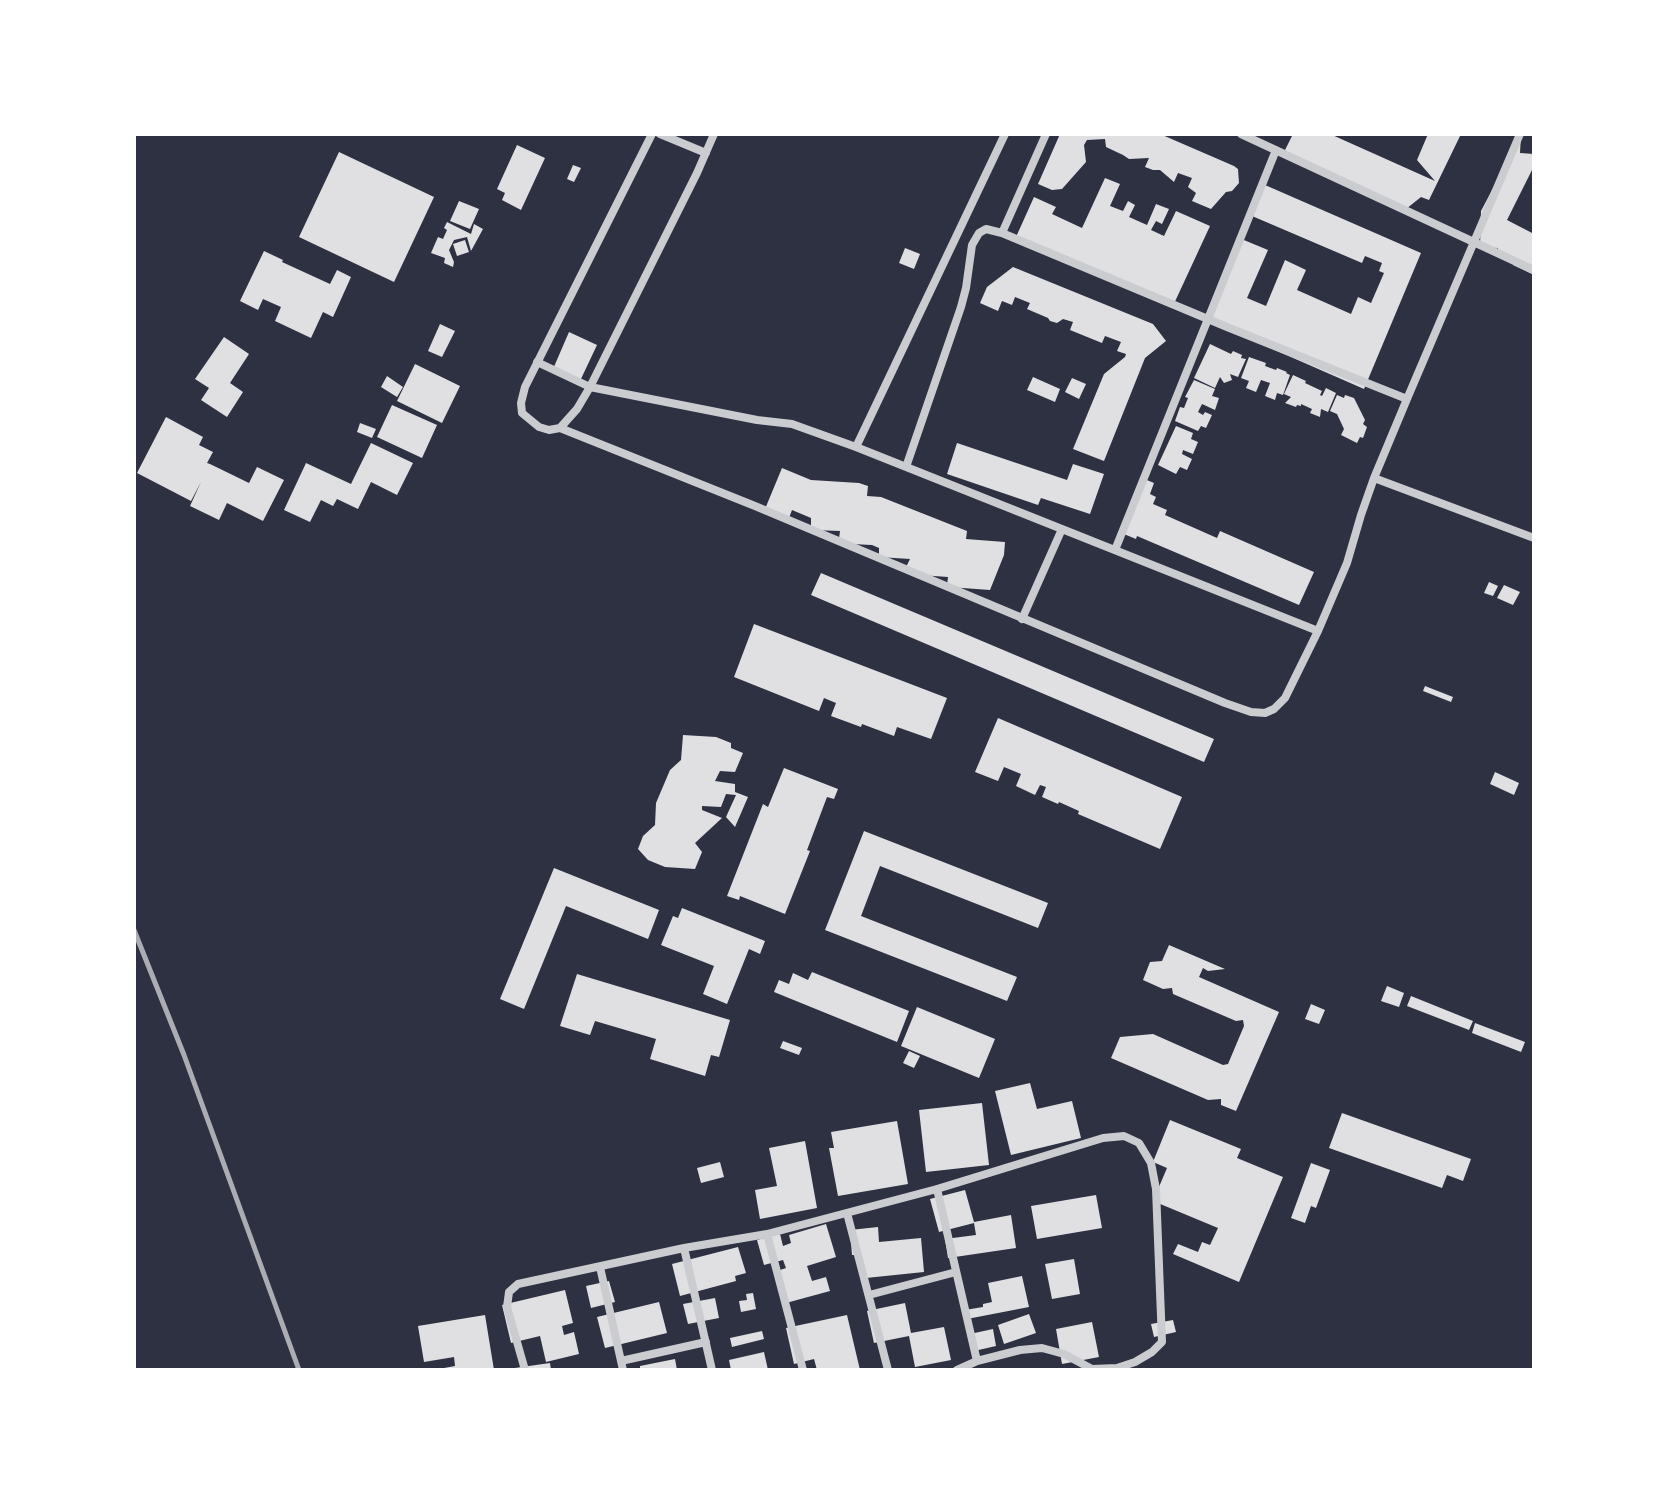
<!DOCTYPE html>
<style>
body{margin:0}
#map{position:relative;width:1668px;height:1504px;overflow:hidden;background:#2d3142;font-family:Lato,sans-serif}
canvas{display:block}
.frame{position:absolute;inset:0;border:136px solid #fff;pointer-events:none}
</style>
<div id="map">
<canvas width="1668" height="1504"></canvas>
<div class="frame"></div>
</div>
<script>
const context = document.querySelector('canvas').getContext('2d');
context.lineJoin = 'round';
function fill(path, color) { context.fillStyle = color; context.fill(path, 'evenodd'); }
const poly = rows => new Path2D(rows.map(r => 'M' + r).join(''));
function trace(path, color, width, dash) { context.strokeStyle = color; context.lineWidth = width; context.lineCap = dash ? 'butt' : 'round'; context.setLineDash(dash || []); context.stroke(path); }
const building = poly([
 [1060,134,1160,134,1234,166,1238,169,1239,183,1232,191,1226,192,1211,209,1192,201,1196,193,1188,187,1192,178,1178,173,1174,182,1160,170,1153,170,1145,167,1149,158,1129,159,1123,155,1106,147,1105,139,1087,140,1084,145,1086,162,1062,189,1052,190,1038,184],
 [1293,134,1330,134,1435,181,1417,160,1428,134,1461,134,1429,200,1421,197,1406,209,1293,158,1285,150],
 [1521,135,1520,153,1534,154,1534,166,1507,220,1534,234,1534,275,1513,265,1513,260,1497,253,1498,248,1480,247,1481,211],
 [517,145,545,158,521,210,502,200,505,193,497,189],
 [339,152,434,197,394,282,299,237],
 [573,165,581,168,574,182,567,179],
 [1105,178,1120,184,1110,206,1123,211,1128,201,1135,205,1129,217,1147,225,1156,204,1169,209,1162,224,1156,221,1151,230,1164,236,1176,211,1210,226,1172,308,1016,237,1034,197,1056,207,1052,214,1082,228],
 [1265,185,1421,253,1364,389,1204,319,1239,238,1268,250,1247,298,1266,306,1285,260,1306,270,1297,290,1351,314,1358,297,1371,303,1384,273,1379,271,1382,263,1365,256,1362,263,1252,216],
 [459,201,479,209,470,229,450,221],
 [447,222,471,234,474,224,483,229,471,251,467,237,454,240,449,250,454,262,453,267,444,263,445,258,431,253,438,237,443,239,447,230,444,228],
 [465,240,469,252,457,256,453,244],
 [905,248,920,254,914,269,899,263],
 [264,251,283,260,282,262,330,284,337,270,351,277,333,317,323,312,311,338,275,321,281,307,263,299,258,310,240,301],
 [1013,267,1153,324,1166,341,1145,358,1104,461,1073,449,1104,374,1125,357,1126,354,1117,351,1121,342,1105,336,1102,343,1070,330,1073,322,1063,319,1057,323,1050,321,1048,318,1027,309,1030,303,1015,297,1012,305,1002,301,998,311,980,303,987,287],
 [440,324,455,331,442,357,428,351],
 [569,332,597,345,580,381,553,369],
 [224,337,249,354,230,383,243,392,227,417,201,400,209,388,195,379],
 [1210,344,1231,354,1233,351,1242,355,1241,358,1246,359,1238,377,1230,374,1232,380,1224,383,1220,377,1215,388,1194,378],
 [1249,357,1266,363,1265,366,1276,370,1277,368,1287,372,1286,373,1290,375,1283,395,1277,393,1275,400,1265,396,1270,383,1261,380,1256,392,1246,388,1249,381,1241,378],
 [415,364,460,386,442,423,397,401],
 [1293,375,1306,381,1305,383,1322,391,1320,395,1322,396,1326,388,1336,393,1328,412,1321,409,1320,417,1310,413,1312,409,1301,404,1301,406,1297,405,1296,407,1285,403,1291,397,1284,394],
 [387,376,403,387,397,397,381,387],
 [1033,377,1060,389,1055,402,1027,390],
 [1072,378,1086,384,1079,399,1065,392],
 [1194,380,1215,389,1212,396,1219,398,1215,410,1202,404,1198,412,1203,415,1205,412,1212,415,1206,428,1201,426,1198,431,1175,421,1180,407,1184,408,1188,398,1185,397],
 [1337,395,1344,398,1345,395,1354,398,1365,420,1363,424,1367,427,1363,438,1360,437,1357,443,1341,435,1344,429,1337,414,1330,411],
 [392,405,437,425,422,458,377,437],
 [166,417,203,437,199,445,213,452,207,463,210,464,249,483,257,467,284,480,263,521,227,503,219,520,190,506,201,482,191,501,137,473],
 [360,423,376,429,372,438,357,432],
 [1176,426,1193,433,1191,439,1198,442,1193,454,1183,450,1182,454,1192,459,1187,470,1180,467,1176,474,1158,465],
 [371,443,413,463,397,495,371,482,358,509,337,499,333,506,321,500,310,522,284,510,306,463,351,484],
 [957,443,1067,480,1073,464,1104,474,1090,514,1041,498,1038,505,947,474],
 [782,468,811,480,859,483,868,486,867,496,881,497,967,531,966,539,1005,542,1004,555,990,590,949,587,947,586,948,577,920,575,905,569,910,559,879,557,879,548,872,545,851,544,839,539,840,531,811,530,811,518,792,510,789,518,765,509],
 [1142,478,1154,483,1150,494,1156,497,1153,504,1167,510,1165,515,1217,538,1220,531,1314,572,1299,605,1137,536,1136,539,1119,532],
 [821,573,1214,739,1204,762,811,595],
 [1489,582,1498,586,1493,596,1484,593],
 [1504,585,1520,592,1513,605,1497,598],
 [754,624,947,698,931,739,897,727,894,736,862,724,861,727,831,716,836,703,824,698,819,711,734,677],
 [1425,686,1453,697,1451,702,1423,691],
 [998,718,1182,797,1160,849,1078,814,1079,811,1059,802,1058,804,1042,797,1046,787,1040,785,1035,795,1016,786,1021,774,1004,767,998,781,975,772],
 [683,735,716,737,731,743,731,748,743,753,735,772,720,771,715,781,735,784,735,792,748,797,735,827,726,817,736,795,726,794,721,807,702,806,702,810,722,818,695,843,702,852,695,869,665,867,648,860,638,849,643,836,655,825,656,803,670,770,681,760],
 [784,768,838,789,834,799,827,797,807,850,810,851,785,914,740,896,739,900,727,896,763,804,768,807],
 [1495,772,1519,783,1514,795,1490,784],
 [864,831,1048,903,1038,928,880,866,861,916,1017,977,1007,1001,825,930],
 [554,868,659,910,648,939,566,906,524,1009,500,999],
 [682,908,765,941,760,954,749,949,727,1004,703,994,714,966,661,945,673,916,678,918],
 [1169,945,1225,969,1208,971,1203,968,1199,977,1279,1012,1236,1111,1221,1105,1221,1099,1208,1100,1111,1058,1120,1037,1153,1034,1223,1065,1228,1064,1244,1026,1243,1020,1236,1021,1173,994,1172,988,1163,989,1143,980,1150,962,1162,961],
 [812,972,909,1011,897,1042,774,992,779,980,789,984,793,973,808,980],
 [577,974,730,1020,719,1057,711,1055,705,1076,650,1059,656,1039,595,1021,590,1035,560,1026],
 [1387,986,1404,993,1399,1007,1381,1001],
 [1411,996,1473,1021,1469,1030,1407,1006],
 [1311,1004,1325,1010,1319,1024,1305,1019],
 [917,1007,995,1039,979,1078,901,1046],
 [1475,1023,1525,1042,1521,1052,1472,1033],
 [783,1041,802,1048,799,1055,780,1048],
 [909,1051,920,1056,914,1068,903,1063],
 [1030,1083,1037,1109,1072,1101,1081,1138,1011,1155,995,1091],
 [982,1103,989,1165,926,1172,919,1110],
 [1342,1113,1471,1159,1463,1181,1447,1175,1442,1188,1329,1148],
 [1170,1120,1241,1149,1237,1158,1283,1177,1239,1282,1173,1254,1178,1244,1198,1252,1202,1242,1210,1245,1218,1228,1153,1201,1167,1168,1153,1162],
 [897,1121,908,1184,838,1196,829,1148,834,1148,831,1132],
 [805,1141,817,1208,760,1219,755,1190,777,1186,769,1148],
 [720,1162,724,1177,701,1183,697,1168],
 [1311,1163,1330,1170,1316,1208,1311,1206,1305,1223,1291,1218],
 [965,1190,974,1222,1011,1215,1016,1248,948,1258,945,1239,976,1235,974,1223,939,1232,930,1199],
 [1096,1195,1102,1228,1037,1239,1031,1206],
 [826,1224,836,1257,807,1266,812,1281,826,1277,830,1291,786,1303,777,1271,786,1268,783,1260,764,1265,757,1240,780,1234,783,1246,791,1243,789,1235],
 [878,1227,879,1242,921,1238,924,1272,866,1278,856,1255,852,1255,850,1230],
 [738,1247,746,1273,735,1276,736,1281,680,1296,672,1264],
 [1074,1259,1080,1294,1052,1299,1045,1264],
 [1022,1276,1029,1307,967,1319,965,1310,983,1307,983,1304,992,1302,988,1283],
 [609,1281,615,1302,591,1308,586,1286],
 [565,1290,573,1323,562,1326,564,1335,574,1332,579,1354,546,1362,540,1336,511,1343,502,1305],
 [753,1293,756,1309,741,1312,739,1301,747,1300,746,1294],
 [715,1298,719,1318,688,1324,683,1304],
 [659,1302,667,1333,605,1348,597,1317],
 [905,1303,911,1333,944,1327,951,1360,915,1367,909,1336,874,1343,867,1311],
 [1029,1314,1036,1333,1004,1344,998,1325],
 [485,1315,494,1370,444,1370,444,1368,455,1366,454,1357,424,1362,418,1326],
 [847,1315,860,1370,817,1370,814,1359,794,1364,786,1328],
 [1173,1320,1176,1332,1154,1337,1151,1324],
 [1092,1322,1099,1357,1062,1364,1056,1329],
 [993,1329,996,1346,974,1351,970,1334],
 [762,1331,764,1339,732,1347,730,1338],
 [764,1352,768,1370,731,1370,729,1360],
 [675,1359,677,1370,640,1370,640,1366],
 [550,1363,551,1370,515,1370,515,1368]
]);
const minor = poly([
 [652,134,525,387,521,403,522,413,539,427,549,430,560,428,577,409,590,387,697,173,714,134],
 [660,134,706,153],
 [1046,134,1002,233,1227,327,1407,399,1520,134],
 [1241,134,1534,270],
 [537,362,590,387,757,420,792,424,856,447,1318,631],
 [560,428,755,506,1225,703,1251,712,1265,713,1274,709,1285,698,1318,631,1347,563,1361,515,1374,478,1407,399],
 [856,447,1005,134],
 [906,467,961,307,966,288,972,245,979,233,986,229,1002,233],
 [1374,478,1534,538],
 [1115,550,1276,150],
 [1022,619,1062,529],
 [937,1189,977,1361],
 [847,1213,888,1370],
 [767,1234,803,1370],
 [684,1248,712,1370],
 [600,1267,623,1370],
 [869,1295,956,1272],
 [621,1361,706,1342],
 [525,1370,507,1307,509,1292,518,1284,684,1248,767,1234,937,1189,1103,1138,1124,1136,1139,1143,1151,1163,1156,1189,1162,1342,1152,1352,1135,1362,1117,1368,1092,1369,1064,1354,1042,1348,1020,1350,977,1361,957,1370]
]);
const rail = poly([
 [134,930,184,1055,299,1370]
]);
fill(building, '#e0e0e3');
trace(minor, '#caccd0', 8);
trace(rail, '#abadb3', 5);
</script>
